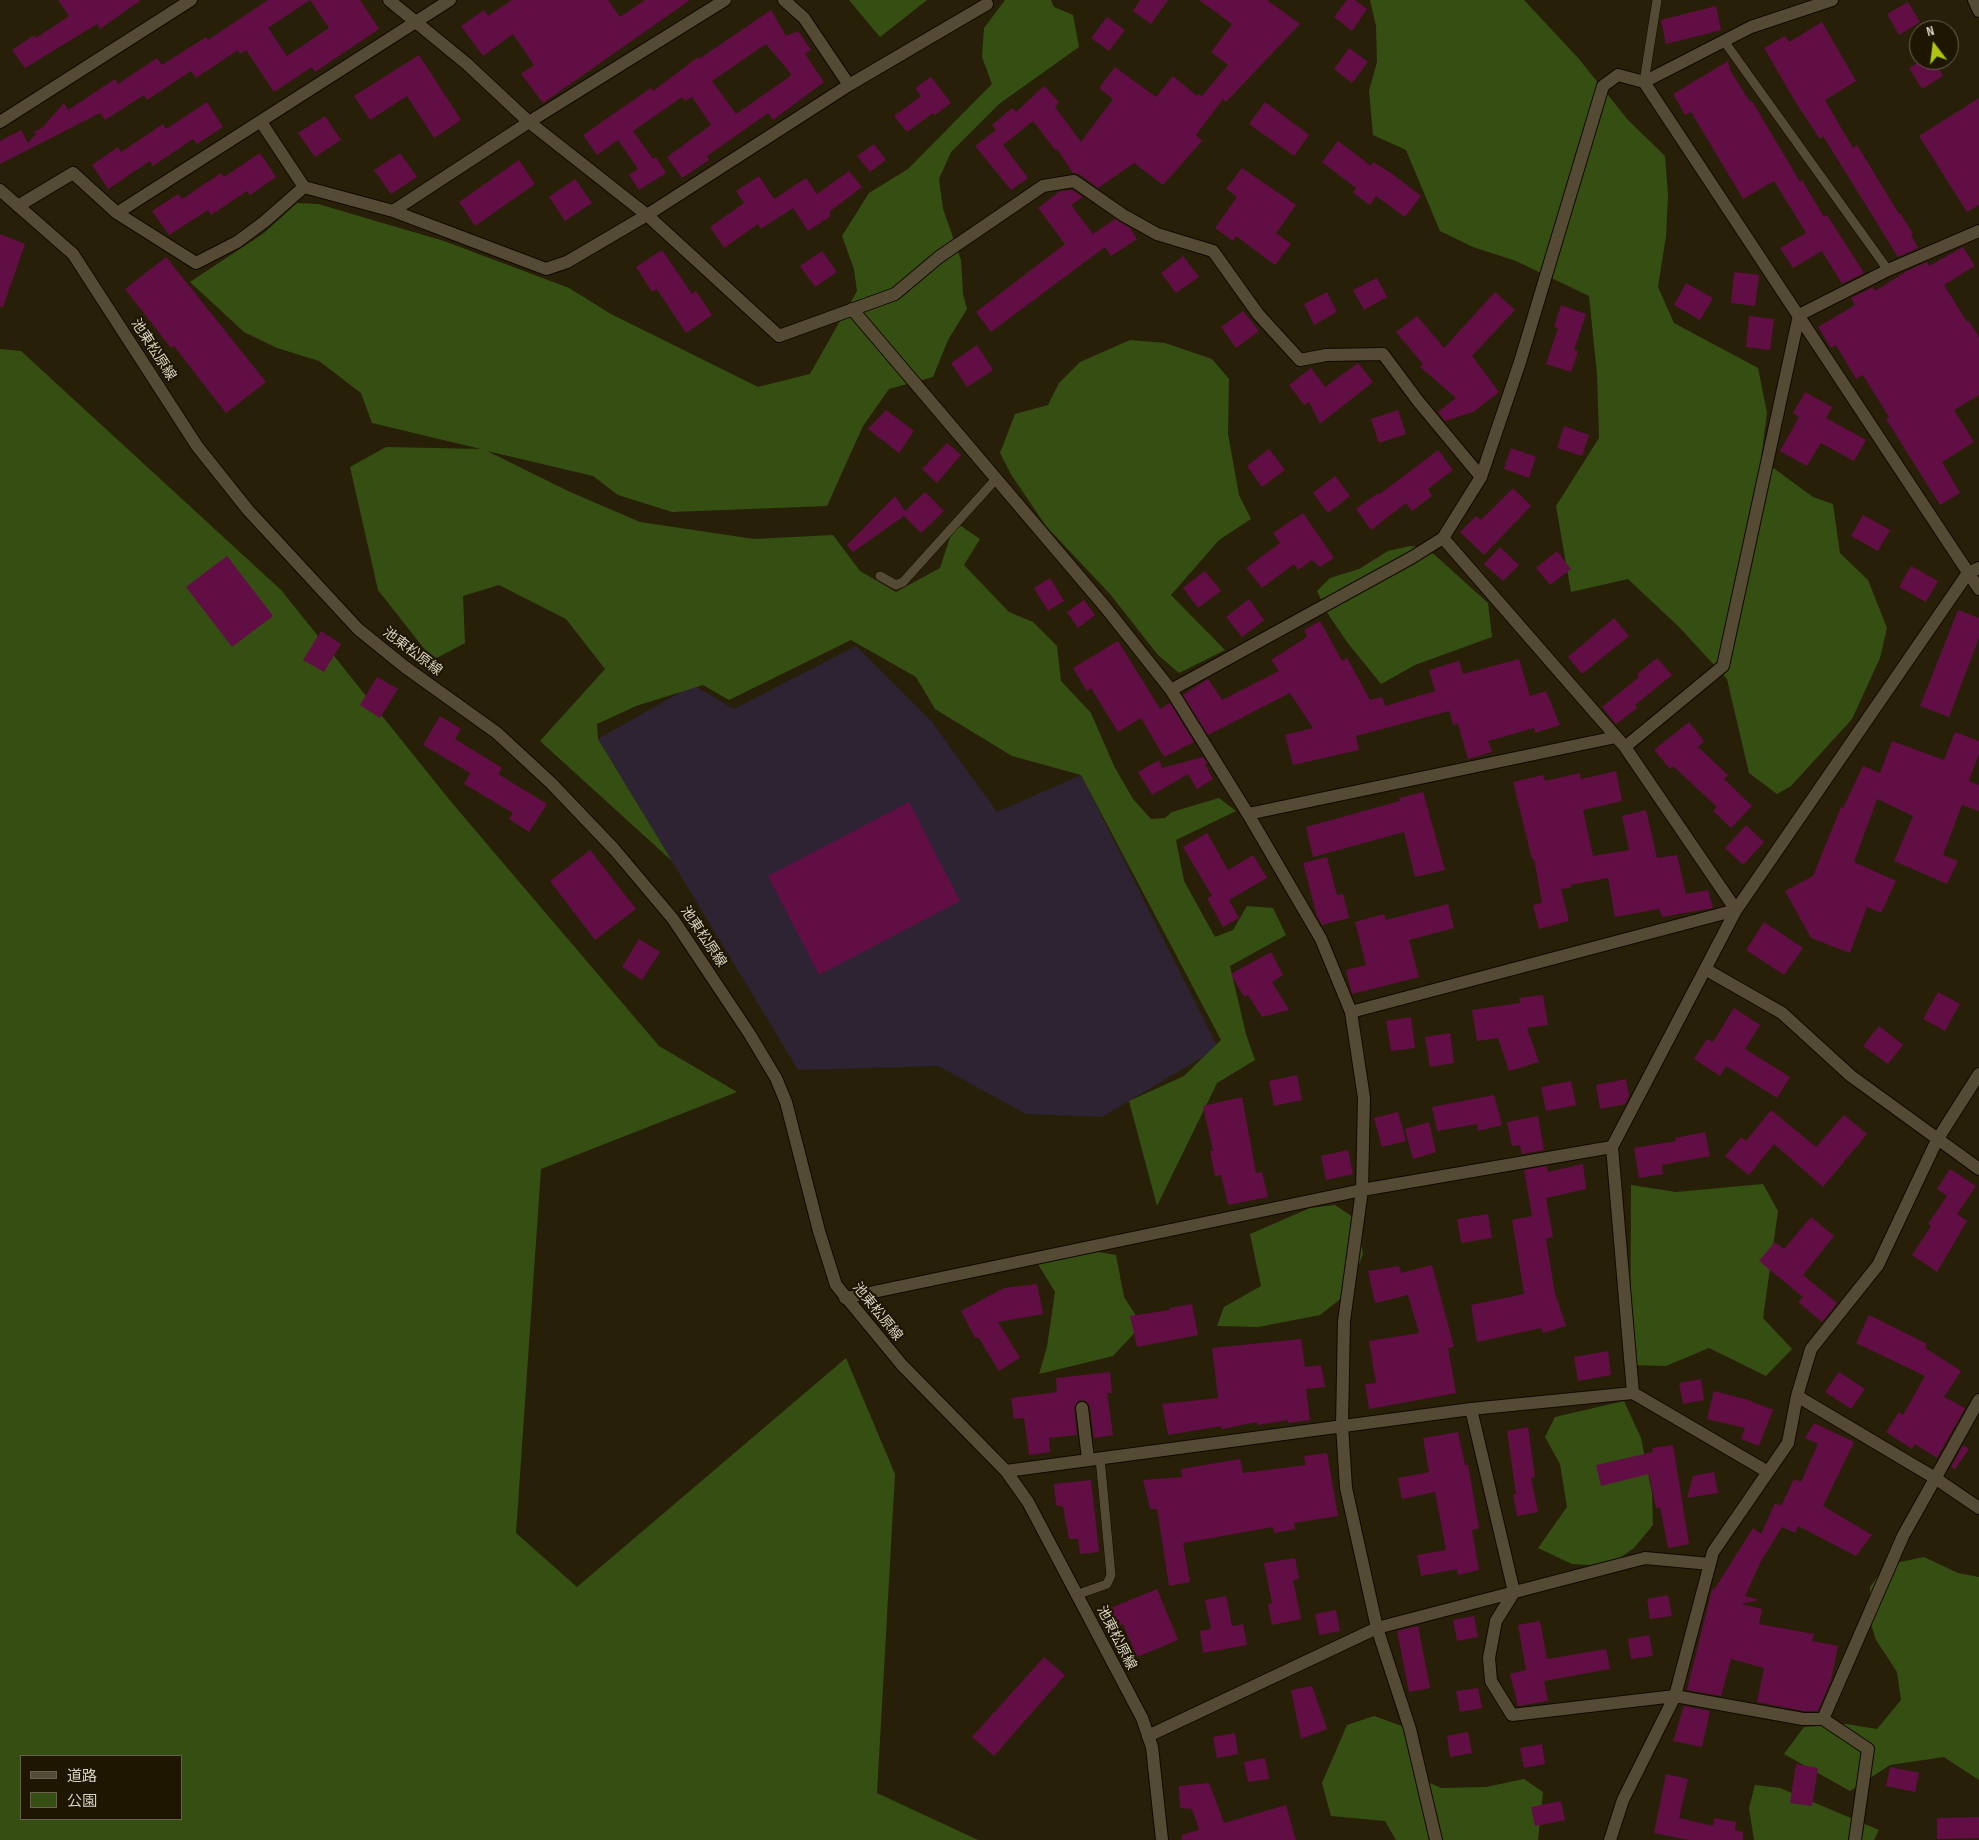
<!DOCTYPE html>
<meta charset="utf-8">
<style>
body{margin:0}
#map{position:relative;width:1979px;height:1840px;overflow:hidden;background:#281f09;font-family:"Sofia Sans Condensed","Noto Sans JP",sans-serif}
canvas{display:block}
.legend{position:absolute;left:20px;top:1755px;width:162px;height:65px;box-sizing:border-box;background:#1f1602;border:1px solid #696150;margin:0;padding:6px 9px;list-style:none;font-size:15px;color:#d8d2c5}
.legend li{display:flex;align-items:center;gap:10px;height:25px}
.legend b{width:25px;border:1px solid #696150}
.north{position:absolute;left:1909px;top:20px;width:50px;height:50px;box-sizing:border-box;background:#1f1602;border:1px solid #696150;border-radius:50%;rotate:345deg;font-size:14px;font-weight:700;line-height:20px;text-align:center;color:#d8d2c5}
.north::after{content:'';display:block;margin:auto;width:18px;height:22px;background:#acc610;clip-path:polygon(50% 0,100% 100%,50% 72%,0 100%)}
</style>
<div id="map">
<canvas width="1979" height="1840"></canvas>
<ul class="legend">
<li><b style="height:6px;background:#554b34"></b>道路</li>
<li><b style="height:14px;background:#354f13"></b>公園</li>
</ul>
<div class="north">N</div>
</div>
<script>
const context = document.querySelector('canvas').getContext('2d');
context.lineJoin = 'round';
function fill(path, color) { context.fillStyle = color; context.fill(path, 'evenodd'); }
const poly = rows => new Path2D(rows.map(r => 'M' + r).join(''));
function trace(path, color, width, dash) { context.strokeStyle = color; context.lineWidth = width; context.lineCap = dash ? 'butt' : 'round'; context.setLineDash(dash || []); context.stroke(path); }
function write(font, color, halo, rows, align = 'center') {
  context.font = font + ' "Sofia Sans Condensed","Noto Sans JP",sans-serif'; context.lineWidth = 4.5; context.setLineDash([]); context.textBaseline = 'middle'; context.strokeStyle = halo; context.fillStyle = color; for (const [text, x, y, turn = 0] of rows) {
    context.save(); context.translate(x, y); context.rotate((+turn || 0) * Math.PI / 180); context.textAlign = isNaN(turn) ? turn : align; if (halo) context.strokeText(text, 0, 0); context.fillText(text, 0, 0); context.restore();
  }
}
const industrial = poly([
 [856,646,932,722,997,812,1081,775,1218,1048,1102,1117,1026,1114,938,1066,798,1070,598,739,693,685,734,709]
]);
const green = poly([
 [849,0,927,0,880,37],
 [1005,0,1051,0,1054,7,1073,15,1079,47,999,104,951,152,939,179,943,209,961,260,963,294,967,309,948,340,933,377,889,389,863,426,827,506,672,512,618,495,593,476,487,451,568,491,640,522,754,539,833,535,860,571,896,592,940,568,955,522,980,539,964,565,1009,612,1033,622,1057,646,1061,681,1091,713,1114,766,1133,799,1151,819,1165,818,1172,812,1219,798,1236,811,1176,840,1184,881,1215,937,1233,930,1247,906,1273,908,1286,935,1230,966,1246,1034,1255,1060,1217,1083,1157,1206,1129,1101,1184,1076,1221,1040,1081,775,1012,756,935,709,916,677,851,640,729,700,703,685,636,706,597,724,598,739,672,861,540,741,605,669,566,619,499,585,463,596,465,643,433,660,378,590,350,467,386,447,481,449,372,423,361,393,319,361,277,348,244,332,190,282,264,233,297,203,318,204,444,241,569,288,611,314,758,387,810,374,857,291,854,269,842,236,869,193,908,169,992,84,982,57,984,28],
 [1370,0,1524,0,1579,59,1628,120,1665,156,1668,195,1666,236,1658,287,1674,323,1758,368,1767,413,1761,459,1813,497,1833,504,1840,553,1868,580,1887,628,1880,658,1852,719,1791,786,1777,794,1749,773,1727,679,1679,627,1628,579,1571,592,1556,506,1599,438,1597,374,1589,296,1516,261,1473,247,1440,231,1406,150,1373,135,1369,91,1377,62,1376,26],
 [1130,340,1165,343,1212,359,1229,379,1228,434,1239,495,1251,519,1219,540,1171,595,1225,650,1179,673,1158,655,1110,594,1046,526,1012,476,1000,453,1015,414,1048,405,1059,383,1080,362],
 [0,349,21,351,281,590,452,803,659,1046,737,1092,541,1169,516,1533,577,1587,846,1358,895,1474,877,1793,978,1840,0,1840],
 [21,1756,181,1756,181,1819,21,1819],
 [1410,546,1427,548,1488,603,1492,637,1415,665,1381,684,1347,642,1328,614,1317,591,1330,578,1359,569,1388,551],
 [1763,1184,1778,1211,1763,1318,1792,1349,1766,1376,1709,1348,1666,1366,1630,1365,1631,1185,1676,1192],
 [1335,1205,1357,1220,1363,1254,1348,1293,1320,1315,1258,1327,1217,1326,1224,1307,1261,1286,1250,1234,1310,1208],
 [1081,1249,1116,1255,1124,1297,1142,1325,1113,1356,1039,1374,1047,1347,1055,1292,1038,1264],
 [1624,1401,1641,1438,1652,1493,1653,1525,1634,1548,1608,1566,1572,1564,1538,1548,1567,1507,1560,1464,1545,1437,1555,1417],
 [1924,1557,1958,1573,1979,1577,1979,1780,1944,1757,1890,1765,1850,1791,1784,1754,1804,1727,1846,1724,1877,1729,1901,1700,1897,1672,1876,1640,1869,1618,1870,1587,1886,1565],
 [1374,1716,1410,1729,1421,1779,1441,1788,1486,1787,1524,1779,1543,1792,1538,1840,1396,1840,1385,1821,1331,1816,1322,1783,1347,1725],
 [1755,1785,1780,1788,1879,1830,1874,1840,1754,1840,1749,1808]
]);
const building = poly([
 [58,0,141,0,100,29,97,24,25,68,12,50,34,35,36,38,69,16],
 [268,0,310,0,268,28,287,56,329,28,310,0,360,0,379,29,315,72,312,67,274,92,246,50,240,54,238,50,196,78,191,71,147,100,144,95,105,120,100,113,0,164,0,141,21,130,28,143,36,134,34,132,42,128,64,103,68,110,115,79,118,84,157,58,162,65,206,37,208,40],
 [512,0,608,0,620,17,645,0,690,0,543,103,521,74,534,65,513,34,483,56,461,26,484,10,488,16],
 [1140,0,1168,0,1151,24,1133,11],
 [1199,0,1267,0,1300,24,1226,102,1223,99,1196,135,1202,141,1163,185,1134,163,1098,188,1079,174,1073,173,1057,149,1055,150,1033,121,1003,145,1028,178,1011,190,975,146,996,130,992,125,1012,108,1016,112,1044,86,1059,102,1055,107,1081,142,1113,99,1099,88,1115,67,1156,97,1173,76,1197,96,1199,94,1202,96,1228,65,1211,52,1232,24],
 [1347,0,1355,0,1367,9,1352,31,1334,17],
 [1908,2,1920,22,1899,35,1887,14],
 [1716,6,1721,30,1666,44,1661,20],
 [771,10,786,36,798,31,811,50,805,54,824,82,773,120,768,113,707,156,709,160,682,178,667,157,711,125,692,97,685,101,682,97,633,131,653,159,656,157,666,173,639,190,629,175,638,169,618,140,597,155,583,135,651,88,653,91,698,57,699,59],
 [766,44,791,74,789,77,736,114,712,81],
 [1107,17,1125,30,1109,51,1091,38],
 [1822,22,1856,81,1825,100,1853,148,1857,145,1899,214,1900,213,1913,234,1911,235,1918,248,1898,257,1823,136,1820,139,1796,103,1764,48,1785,36,1789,42],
 [1349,48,1368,62,1352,83,1334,69],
 [419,55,461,120,434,138,407,96,370,120,354,96],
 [1923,60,1933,60,1943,76,1922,89,1909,68],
 [1728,61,1730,70,1750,102,1752,101,1800,182,1802,180,1824,217,1827,215,1864,273,1842,284,1822,251,1793,268,1780,248,1806,233,1774,181,1743,199,1691,112,1685,115,1673,94],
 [931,77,951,103,935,115,933,113,907,132,894,116,921,96,915,88],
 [1979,98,1979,205,1967,212,1919,136],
 [207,102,223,127,197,144,193,139,153,166,150,161,108,189,92,165,118,147,121,152,163,124,166,129],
 [1265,102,1309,135,1294,156,1249,124],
 [325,116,341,140,315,157,298,133],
 [1338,141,1371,166,1373,162,1391,173,1421,196,1405,217,1376,196,1370,205,1353,193,1356,188,1322,162],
 [874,144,886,160,870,172,857,156],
 [260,153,276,177,250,195,247,191,211,215,208,210,169,235,152,211,178,194,182,199,221,173,224,177],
 [400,153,417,177,391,194,374,170],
 [519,160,535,184,475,226,459,202],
 [1242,168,1296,205,1276,233,1291,244,1275,265,1236,236,1233,241,1215,228,1237,197,1226,189],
 [849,171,862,187,829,212,831,216,808,231,793,208,761,229,758,224,724,248,710,227,744,203,736,191,759,176,774,199,806,178,817,194],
 [575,179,592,203,565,221,549,197],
 [1072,190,1083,197,1071,205,1093,234,1115,219,1130,228,1137,239,1111,256,1105,247,991,332,976,312,1065,244,1038,208,1060,191],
 [0,234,25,244,3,307,0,307],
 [1963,247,1975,266,1944,285,1967,322,1969,321,1979,337,1979,395,1954,410,1974,442,1942,462,1960,493,1940,505,1886,419,1889,417,1863,375,1856,379,1836,345,1831,348,1818,327,1855,305,1851,298,1873,287,1875,291,1907,271,1927,262,1929,266],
 [662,250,692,294,696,291,712,315,686,333,657,289,652,292,636,267],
 [822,251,837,272,815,287,800,266],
 [1183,256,1199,277,1176,293,1161,273],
 [166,257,266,382,226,413,174,346,171,348,125,289],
 [1734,272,1759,275,1755,306,1731,303],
 [1377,278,1387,297,1364,310,1353,290],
 [1686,283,1713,298,1700,320,1674,305],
 [1327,292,1337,312,1314,325,1304,304],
 [1495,292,1515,310,1472,356,1499,392,1473,412,1445,421,1438,412,1456,398,1420,367,1423,364,1396,332,1417,316,1444,348],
 [1561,305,1586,314,1574,350,1578,351,1571,372,1546,364,1558,328,1554,327],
 [1243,311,1259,331,1236,348,1221,327],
 [1749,316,1774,319,1770,350,1746,347],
 [977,345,993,370,967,387,951,363],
 [1358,363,1373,382,1320,424,1309,402,1304,405,1289,385,1311,368,1325,387],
 [1805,392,1832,407,1826,418,1866,440,1854,461,1821,443,1807,466,1780,451,1799,417,1793,413],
 [886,410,914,431,899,453,868,429],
 [1398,410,1406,434,1379,443,1371,419],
 [1564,426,1589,435,1582,456,1557,448],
 [947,443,961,455,937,483,922,469],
 [1511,448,1536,457,1529,478,1504,469],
 [1269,449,1285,470,1262,487,1247,466],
 [1438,450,1453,470,1428,489,1432,496,1412,511,1406,503,1371,530,1356,509,1378,493,1380,494],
 [1335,476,1350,496,1328,513,1313,493],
 [1513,488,1531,506,1484,555,1460,532,1476,516,1481,520],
 [925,492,944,511,921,533,904,516,853,552,847,545,895,496,905,511],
 [1303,513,1334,558,1320,567,1312,560,1298,570,1294,564,1262,588,1246,568,1280,543,1273,533],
 [1863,515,1890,530,1878,551,1851,536],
 [1500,547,1519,565,1503,581,1484,564],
 [1557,551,1571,569,1550,585,1536,568],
 [227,556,273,616,232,647,186,587],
 [1911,566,1938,581,1926,602,1899,587],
 [1205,571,1221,591,1198,608,1183,588],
 [1050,578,1064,601,1048,611,1034,588],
 [1249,599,1264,620,1242,637,1226,617],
 [1084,600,1095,615,1078,628,1067,612],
 [1958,610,1979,618,1979,638,1949,717,1920,706],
 [1614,618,1629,636,1582,674,1568,657],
 [1320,621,1342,661,1347,658,1370,700,1382,697,1385,706,1435,691,1429,670,1459,661,1463,674,1519,659,1530,696,1546,691,1560,725,1535,733,1534,728,1488,741,1492,752,1468,759,1458,724,1453,725,1449,711,1356,736,1359,750,1293,765,1285,735,1313,728,1290,693,1208,735,1183,695,1208,679,1222,700,1279,671,1271,660,1307,637,1304,630],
 [321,631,341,644,324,672,303,660],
 [1118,641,1160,709,1170,703,1194,742,1164,757,1141,718,1118,732,1091,688,1087,691,1073,668],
 [1657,658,1672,675,1635,705,1637,708,1616,724,1602,707,1639,677,1637,674],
 [377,677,398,689,380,718,360,705],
 [440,716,461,729,455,739,502,768,498,774,547,804,529,832,509,819,513,813,464,784,470,773,423,745],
 [1689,722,1704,741,1698,747,1728,775,1724,779,1752,806,1731,828,1713,811,1717,807,1673,766,1670,769,1654,750],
 [1955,732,1979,741,1979,754,1969,781,1979,785,1979,811,1962,805,1943,855,1958,861,1947,884,1894,861,1913,816,1877,799,1854,862,1896,881,1881,913,1867,907,1850,953,1811,938,1785,891,1813,876,1841,807,1843,808,1863,766,1880,773,1892,741,1944,760],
 [1203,757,1207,763,1205,764,1213,779,1197,789,1188,774,1152,795,1138,772,1159,760,1162,768],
 [1616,771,1622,801,1583,810,1593,856,1629,850,1622,816,1646,810,1657,858,1677,855,1686,894,1708,890,1713,908,1662,917,1659,909,1615,917,1608,878,1570,885,1571,888,1561,889,1569,921,1539,929,1533,905,1542,903,1534,859,1532,859,1513,782,1543,775,1545,781,1580,773,1581,779],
 [1423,792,1445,870,1415,877,1404,832,1313,857,1306,827,1400,801,1399,798],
 [909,802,960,901,819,975,768,876],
 [1746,825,1764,842,1743,865,1725,848],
 [1207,833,1228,870,1253,855,1267,878,1229,900,1239,918,1223,927,1207,898,1212,896,1183,847],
 [590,850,636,909,595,940,550,881],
 [1327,857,1337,895,1343,894,1349,918,1322,925,1317,916,1303,863],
 [1448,904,1454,928,1409,940,1419,977,1352,994,1346,970,1366,965,1355,922,1384,914,1386,920],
 [1764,922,1803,948,1784,975,1746,950],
 [639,939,660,952,642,980,622,967],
 [1271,952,1283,975,1272,982,1289,1010,1262,1017,1248,995,1244,997,1231,974],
 [1938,992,1960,1004,1945,1031,1923,1019],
 [1543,995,1548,1025,1527,1028,1539,1062,1509,1071,1498,1038,1477,1041,1472,1010,1520,1003,1519,998],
 [1734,1008,1760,1025,1745,1049,1790,1077,1777,1098,1726,1066,1720,1076,1694,1059,1707,1039,1713,1042],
 [1411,1017,1415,1048,1391,1051,1386,1021],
 [1879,1026,1903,1045,1888,1064,1863,1046],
 [1450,1033,1454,1063,1430,1067,1425,1037],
 [1297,1075,1302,1100,1274,1106,1269,1081],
 [1626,1079,1629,1096,1625,1104,1600,1109,1596,1085],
 [1571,1081,1576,1105,1546,1111,1541,1087],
 [1494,1095,1502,1125,1478,1131,1477,1124,1437,1131,1432,1107],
 [1242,1097,1256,1173,1262,1172,1268,1197,1228,1205,1221,1175,1215,1176,1210,1151,1213,1151,1203,1106],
 [1771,1110,1816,1147,1844,1115,1867,1134,1823,1187,1774,1144,1749,1175,1725,1156,1741,1137,1746,1141],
 [1398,1112,1406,1141,1382,1147,1374,1118],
 [1538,1116,1544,1150,1522,1154,1520,1145,1512,1146,1507,1122],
 [1429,1122,1436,1152,1413,1159,1405,1129],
 [1705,1132,1710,1156,1662,1165,1663,1174,1639,1178,1634,1148,1676,1141,1675,1138],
 [1348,1150,1353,1174,1326,1180,1321,1156],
 [1583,1164,1586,1189,1546,1198,1553,1237,1546,1239,1555,1294,1566,1326,1543,1333,1541,1328,1477,1342,1471,1305,1524,1294,1512,1220,1532,1216,1524,1170,1547,1166,1548,1172],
 [1950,1169,1976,1186,1957,1214,1967,1221,1937,1272,1912,1255,1931,1226,1928,1224,1947,1196,1937,1189],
 [1488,1214,1492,1238,1461,1243,1457,1219],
 [1811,1217,1834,1236,1803,1275,1837,1303,1822,1322,1798,1302,1803,1297,1759,1261,1775,1242,1784,1249],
 [1432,1265,1454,1347,1448,1348,1456,1393,1369,1409,1365,1384,1376,1383,1369,1341,1419,1333,1408,1295,1375,1303,1368,1271,1399,1266,1401,1273],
 [1037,1284,1043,1314,998,1322,1020,1358,999,1371,978,1337,975,1338,961,1311,1004,1288],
 [1192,1304,1198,1335,1137,1347,1130,1316,1170,1310,1169,1308],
 [1869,1315,1927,1344,1925,1348,1961,1371,1944,1397,1965,1408,1937,1458,1915,1444,1912,1449,1886,1432,1899,1412,1903,1415,1925,1376,1856,1343],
 [1301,1339,1305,1367,1321,1365,1325,1387,1306,1389,1310,1420,1288,1423,1288,1420,1258,1425,1257,1422,1222,1429,1221,1426,1168,1435,1162,1404,1218,1398,1212,1348],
 [1608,1351,1611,1375,1578,1381,1574,1357],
 [1110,1372,1112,1393,1107,1393,1113,1435,1094,1438,1090,1407,1086,1401,1081,1400,1077,1402,1074,1408,1077,1435,1049,1438,1050,1452,1029,1455,1024,1418,1014,1419,1011,1398,1057,1392,1056,1378],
 [1839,1372,1865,1389,1851,1409,1825,1392],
 [1701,1379,1704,1400,1683,1404,1679,1383],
 [1714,1391,1745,1399,1773,1410,1759,1446,1741,1439,1745,1428,1707,1419],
 [1814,1423,1854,1442,1823,1506,1872,1535,1856,1556,1798,1526,1795,1533,1782,1527,1760,1563,1745,1596,1759,1600,1741,1604,1762,1609,1759,1624,1814,1634,1812,1641,1838,1646,1831,1680,1818,1711,1804,1711,1757,1702,1764,1668,1731,1659,1721,1696,1687,1690,1712,1589,1714,1590,1753,1528,1761,1534,1775,1503,1781,1506,1794,1479,1801,1482,1818,1444,1805,1438],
 [1528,1427,1535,1477,1531,1478,1538,1512,1517,1516,1513,1495,1516,1494,1507,1431],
 [1458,1432,1465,1465,1468,1465,1479,1528,1472,1530,1479,1570,1458,1575,1457,1569,1421,1576,1417,1555,1446,1550,1435,1492,1402,1499,1398,1478,1429,1472,1423,1438],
 [1673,1445,1689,1544,1668,1548,1660,1507,1656,1508,1649,1474,1601,1486,1596,1465,1653,1452,1652,1448],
 [1963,1445,1969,1449,1955,1469,1951,1467],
 [1327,1453,1338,1516,1294,1523,1295,1529,1274,1533,1273,1527,1183,1543,1190,1582,1169,1586,1157,1509,1150,1509,1143,1480,1182,1477,1181,1469,1240,1459,1243,1473,1306,1465,1304,1456],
 [1714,1472,1718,1493,1687,1498,1693,1476],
 [1091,1480,1099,1552,1080,1554,1078,1539,1069,1539,1063,1507,1056,1505,1054,1484],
 [1295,1558,1299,1579,1293,1580,1301,1619,1272,1625,1268,1604,1272,1603,1264,1563],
 [1157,1589,1178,1640,1137,1657,1123,1624,1115,1627,1108,1609],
 [1668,1595,1672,1616,1650,1619,1647,1599],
 [1226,1596,1232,1626,1243,1624,1247,1645,1203,1653,1200,1631,1211,1629,1205,1600],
 [1336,1610,1340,1631,1319,1635,1315,1614],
 [1474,1616,1478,1637,1457,1641,1453,1620],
 [1540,1621,1547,1659,1606,1649,1610,1669,1544,1681,1548,1701,1518,1706,1510,1674,1526,1670,1518,1625],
 [1418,1626,1430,1688,1409,1692,1397,1631],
 [1649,1635,1653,1656,1631,1659,1628,1639],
 [1044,1657,1065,1675,994,1756,972,1737],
 [1312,1686,1327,1729,1301,1739,1291,1690],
 [1478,1688,1482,1708,1460,1712,1456,1691],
 [1684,1706,1710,1711,1702,1747,1673,1741],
 [1468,1732,1472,1753,1450,1757,1447,1736],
 [1235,1733,1238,1754,1217,1758,1213,1737],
 [1542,1744,1545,1764,1524,1768,1520,1748],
 [1265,1758,1269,1779,1248,1782,1244,1762],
 [1796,1764,1818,1768,1812,1806,1790,1803],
 [1890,1767,1919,1773,1915,1792,1886,1786],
 [1666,1774,1688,1779,1679,1818,1713,1826,1714,1818,1736,1822,1735,1830,1743,1832,1743,1840,1689,1840,1654,1833],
 [1209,1783,1224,1823,1286,1805,1296,1840,1182,1840,1182,1835,1199,1830,1192,1809,1180,1808,1179,1786],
 [1561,1801,1565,1820,1535,1826,1531,1807],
 [1979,1817,1979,1838,1937,1839,1937,1818]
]);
const lane = poly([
 [1724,41,1888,270],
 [1644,82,1657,0],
 [880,576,896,585,903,582,996,479],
 [1076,1595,1107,1584,1111,1575,1100,1458]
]);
const street = poly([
 [389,0,467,64,529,122,647,215,779,336,895,294,939,257,1043,186,1074,181,1123,215,1157,234,1213,251,1258,314,1300,360,1326,355,1383,354,1418,401,1481,477],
 [784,0,804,18,849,85],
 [1644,82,1751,27,1832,0],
 [0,122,191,0],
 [261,122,304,187,393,211,529,122,725,0],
 [18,206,73,173,117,213,450,0],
 [393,211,546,269,567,262,647,215,849,85,987,4],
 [117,213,196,263,237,242,264,222,304,187],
 [852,309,1106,608,1171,690,1248,814,1321,939,1351,1012,1364,1098,1362,1190,1344,1321,1342,1425,1346,1488,1377,1628,1410,1729,1436,1840],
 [1443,538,1625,747,1736,910],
 [1171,690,1411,558,1443,538,1481,477,1520,362,1603,86,1618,75,1644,82,1979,589],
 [1625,747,1723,666,1799,315,1888,270,1979,231],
 [1248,814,1616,737],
 [1705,969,1782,1013,1851,1076,1979,1169],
 [1351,1012,1736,910],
 [845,1298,1362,1190,1612,1147],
 [1633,1393,1612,1147,1736,910,1968,573,1979,568],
 [1797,1396,1935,1478,1979,1508],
 [1082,1408,1088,1459],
 [1471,1409,1514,1592,1496,1621,1489,1658,1491,1681,1512,1715,1675,1696,1803,1719,1823,1719,1903,1536,1979,1400],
 [1006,1471,1471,1409,1633,1393,1768,1472],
 [1823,1719,1868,1749,1855,1840],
 [1148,1736,1377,1628,1645,1558,1710,1564],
 [1610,1840,1623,1800,1675,1696,1713,1552,1788,1443,1797,1396,1811,1349,1878,1265,1937,1140,1979,1074]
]);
const secondary = poly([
 [1974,0,1979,11],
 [0,190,73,254,197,446,248,510,358,629,405,667,497,733,551,783,614,849,673,919,749,1033,776,1078,786,1102,819,1231,836,1285,902,1365,1006,1471,1028,1502,1142,1718,1152,1747,1162,1840]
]);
const streetNames = [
 ["池東松原線",153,350,57],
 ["池東松原線",412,652,37],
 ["池東松原線",703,937,56],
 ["池東松原線",877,1312,51],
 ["池東松原線",1116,1638,63]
];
fill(industrial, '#2d2332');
fill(green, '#354f13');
fill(building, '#610e44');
trace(lane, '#110800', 10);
trace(street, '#110800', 14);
trace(secondary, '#110800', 14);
trace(lane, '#554b34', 9);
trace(street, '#554b34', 12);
trace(secondary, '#554b34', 12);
write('14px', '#d8d2c5', '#1f1602', streetNames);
</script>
